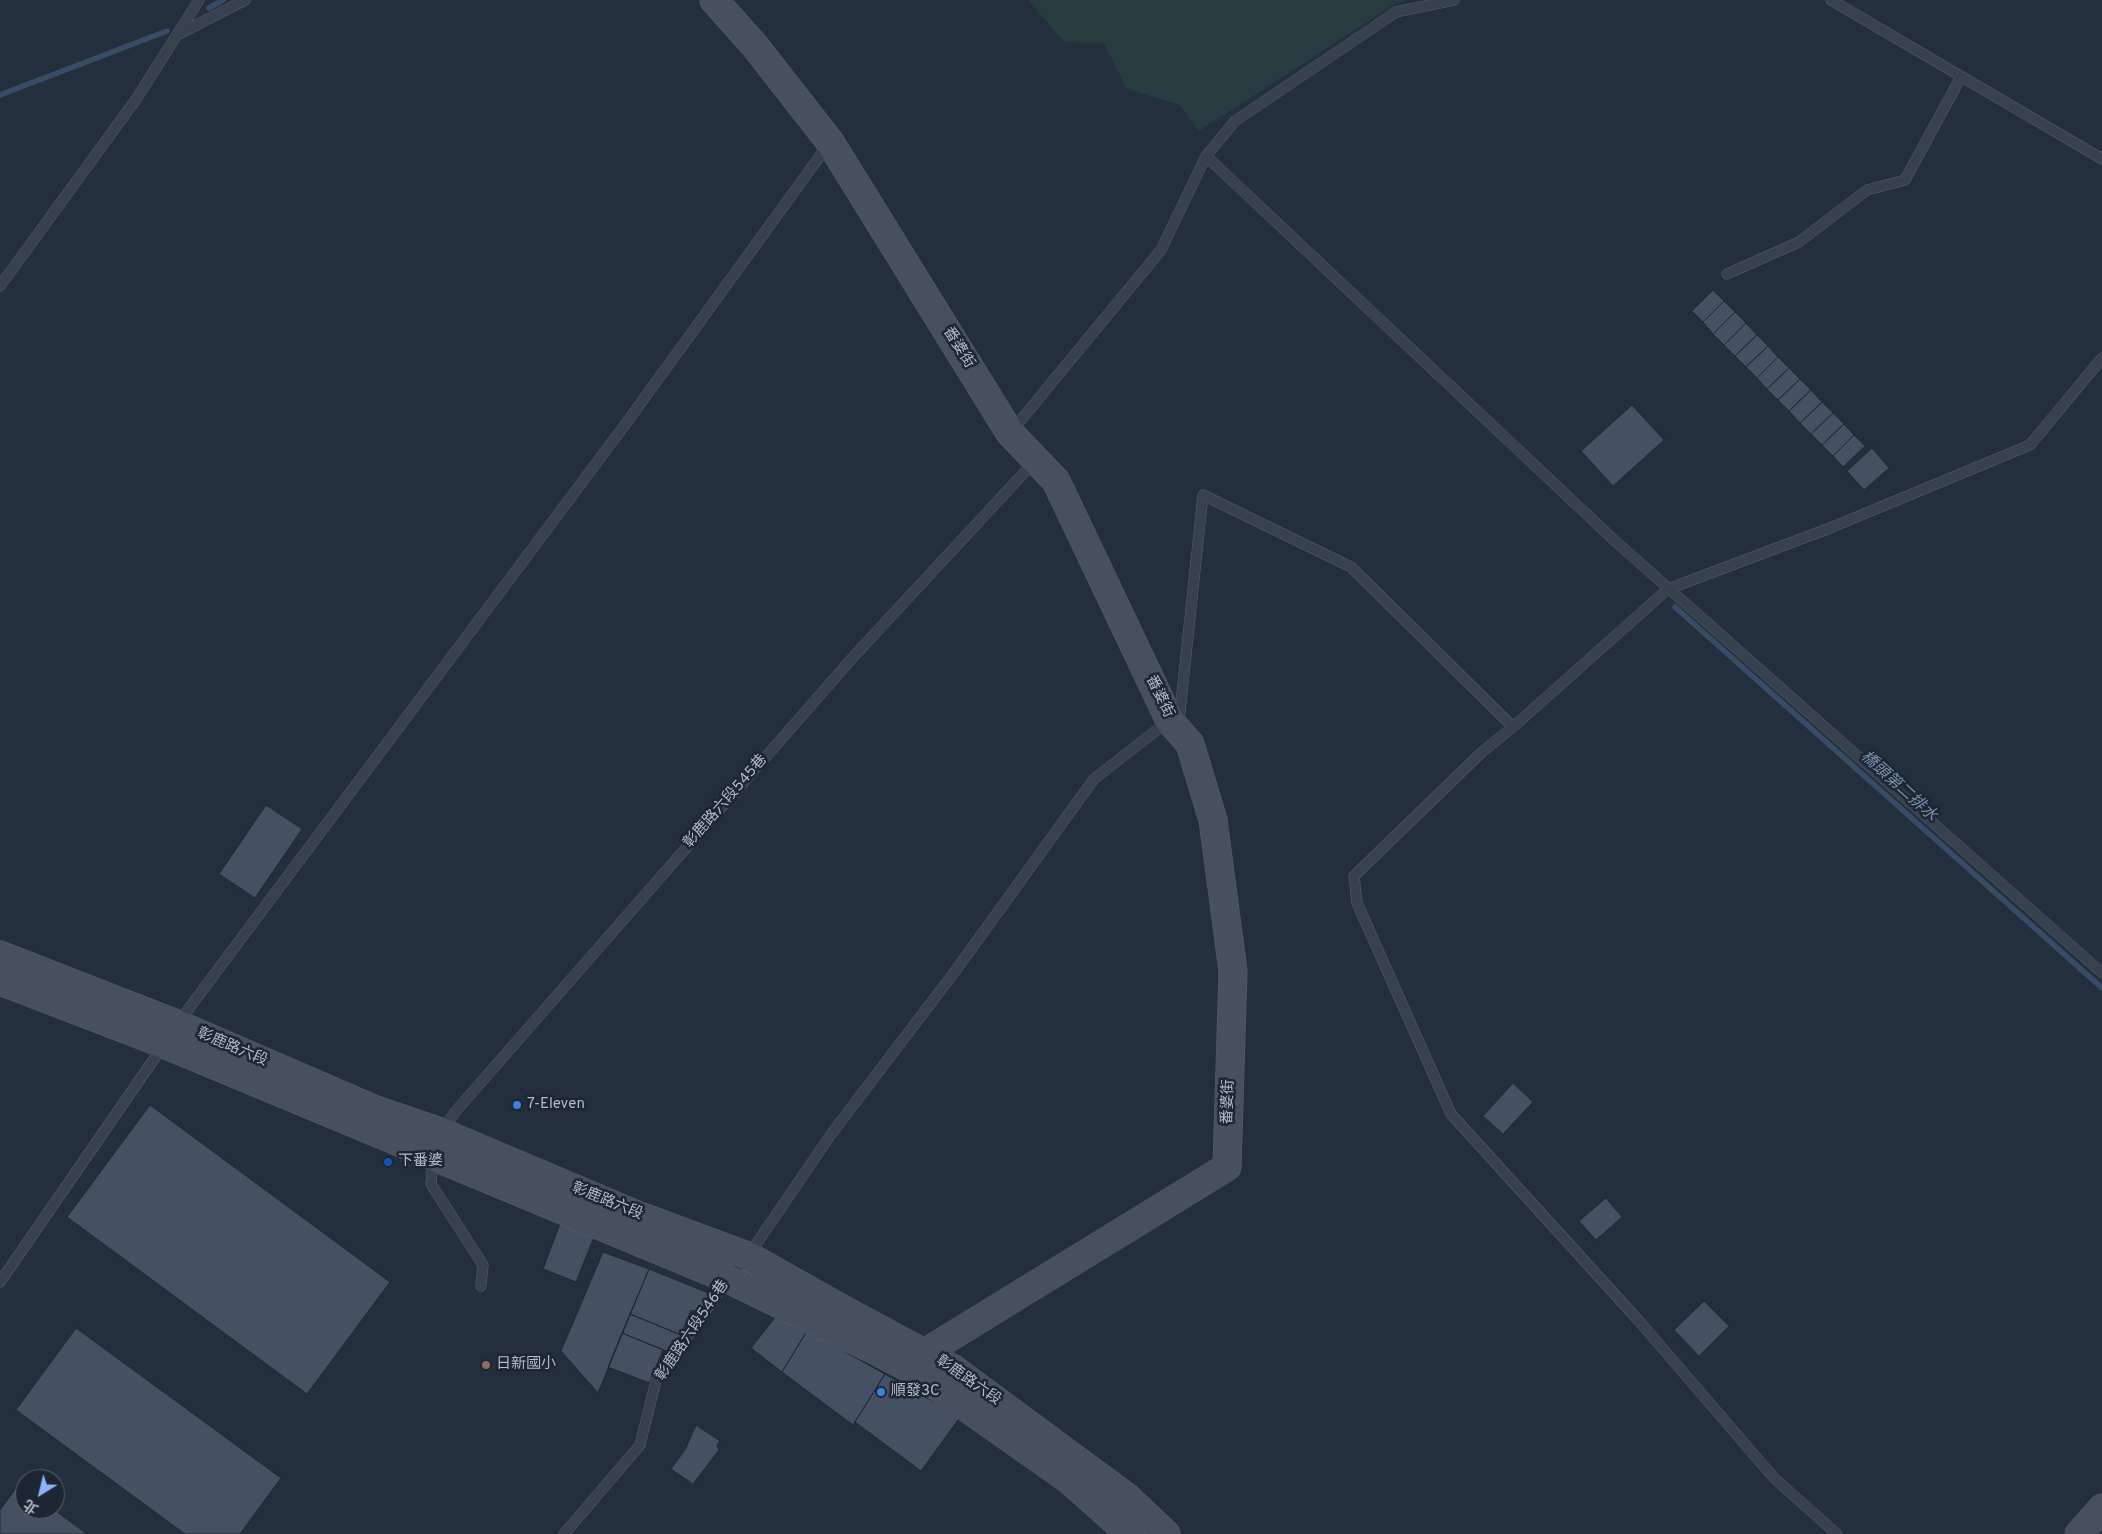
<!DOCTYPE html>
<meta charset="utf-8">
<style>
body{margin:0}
#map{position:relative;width:2102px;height:1534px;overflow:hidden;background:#242f3e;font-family:Overpass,"Noto Sans TC",sans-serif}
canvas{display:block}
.north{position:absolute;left:15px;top:1469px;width:50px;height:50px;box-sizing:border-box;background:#1d2633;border:1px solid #59626f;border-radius:50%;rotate:216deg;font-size:14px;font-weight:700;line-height:20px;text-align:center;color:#b4bcc9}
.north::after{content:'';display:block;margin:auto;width:18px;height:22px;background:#8ab4f8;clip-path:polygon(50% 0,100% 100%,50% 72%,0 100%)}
</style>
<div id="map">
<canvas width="2102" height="1534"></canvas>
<div class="north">北</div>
</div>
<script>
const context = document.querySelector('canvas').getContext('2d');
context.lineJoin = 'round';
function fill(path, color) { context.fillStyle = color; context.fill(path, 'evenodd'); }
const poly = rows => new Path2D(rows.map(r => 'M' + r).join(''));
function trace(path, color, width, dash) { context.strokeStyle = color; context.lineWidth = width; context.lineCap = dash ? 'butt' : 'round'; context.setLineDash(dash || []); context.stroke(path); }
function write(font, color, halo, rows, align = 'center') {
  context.font = font + ' Overpass,"Noto Sans TC",sans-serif'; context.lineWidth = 5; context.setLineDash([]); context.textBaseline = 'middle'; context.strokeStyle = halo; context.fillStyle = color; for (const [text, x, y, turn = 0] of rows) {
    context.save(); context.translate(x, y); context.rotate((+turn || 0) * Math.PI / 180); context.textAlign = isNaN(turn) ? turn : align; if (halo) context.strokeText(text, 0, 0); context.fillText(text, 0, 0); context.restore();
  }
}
const green = poly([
 [1030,0,1407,0,1395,4,1199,131,1180,105,1127,89,1104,43,1064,42,1030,2]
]);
const stream = poly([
 [209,8,223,0],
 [0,95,167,31],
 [1675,607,2102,988]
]);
const building = poly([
 [1713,290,1724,301,1703,322,1692,311,1713,290],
 [1724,301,1735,312,1713,334,1703,322,1724,301],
 [1735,312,1746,323,1724,345,1713,334,1735,312],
 [1746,323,1757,335,1735,356,1724,345,1746,323],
 [1757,335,1768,346,1746,367,1735,356,1757,335],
 [1768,346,1778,357,1757,378,1746,367,1768,346],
 [1778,357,1789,368,1767,389,1757,378,1778,357],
 [1789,368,1800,379,1778,400,1767,389,1789,368],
 [1800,379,1811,390,1789,411,1778,400,1800,379],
 [1811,390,1822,402,1800,423,1789,411,1811,390],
 [1822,402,1833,413,1811,434,1800,423,1822,402],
 [1632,405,1664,440,1613,486,1581,451,1632,405],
 [1833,413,1844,424,1822,445,1811,434,1833,413],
 [1844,424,1854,435,1833,456,1822,445,1844,424],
 [1854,435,1865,446,1843,467,1833,456,1854,435],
 [1872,448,1889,468,1864,490,1847,471,1872,448],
 [266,805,302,829,255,898,219,874,266,805],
 [1513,1083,1533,1102,1503,1134,1483,1116,1513,1083],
 [150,1105,390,1282,307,1394,67,1217,150,1105],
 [1606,1198,1622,1217,1596,1240,1579,1221,1606,1198],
 [560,1224,594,1237,576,1282,543,1269,560,1224],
 [603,1252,649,1269,598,1393,561,1351,603,1252],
 [649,1269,711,1294,703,1314,691,1310,681,1335,630,1314,649,1269],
 [1704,1301,1729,1326,1699,1356,1674,1330,1704,1301],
 [630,1314,681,1335,674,1354,622,1333,630,1314],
 [777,1315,807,1331,782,1372,751,1348,777,1315],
 [76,1328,281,1478,240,1534,185,1534,16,1410,76,1328],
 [807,1331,885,1374,853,1425,782,1372,807,1331],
 [622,1333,663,1350,649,1383,608,1367,622,1333],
 [885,1374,960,1417,921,1471,855,1422,885,1374],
 [696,1425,720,1441,717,1445,719,1450,693,1484,671,1469,685,1450,696,1425],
 [19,1484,25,1488,25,1509,53,1509,87,1534,0,1534,0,1510,19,1484]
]);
const lane = poly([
 [1831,0,2102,159],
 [177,35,245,0],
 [1206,156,1614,540,2102,973],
 [1727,274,1799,242,1867,190,1905,180,1961,77],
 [0,286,137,98,199,0],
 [1011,432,1161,250,1206,156,1235,121,1396,12,1454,0],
 [178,1023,627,422,828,145],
 [442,1131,455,1112,855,655,1035,461],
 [433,1159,431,1184,483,1265,481,1286],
 [0,1282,163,1046],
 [564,1534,640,1445,656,1381,728,1279,748,1256,832,1133,956,970,1094,779,1180,712,1203,495,1351,567,1513,727],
 [1837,1534,1774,1478,1639,1321,1451,1114,1357,903,1354,876,1482,752,1513,727,1668,589,1830,528,2030,445,2102,358]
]);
const secondary = poly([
 [714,0,755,46,830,142,1010,433,1056,481,1170,721,1190,744,1213,820,1233,971,1227,1167,926,1352,913,1370],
 [0,955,177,1024,376,1110,441,1132,635,1214,748,1256,842,1309,952,1368,1128,1498,1166,1534],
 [0,981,164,1044,728,1279,876,1351,913,1370,1069,1480,1130,1534],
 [2079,1534,2102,1508]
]);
const markers = [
 [517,1105,5,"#3f7fe0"],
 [388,1162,5,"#1a4fb4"],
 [486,1365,5,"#8d6e63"],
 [881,1392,5,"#3f7fe0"]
];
const streetNames = [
 ["番婆街",958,348,58],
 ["番婆街",1159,697,64],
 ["彰鹿路六段545巷",726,802,-49],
 ["彰鹿路六段",232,1048,23],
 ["番婆街",1229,1102,-88],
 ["彰鹿路六段",607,1202,22],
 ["彰鹿路六段546巷",693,1331,-56],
 ["彰鹿路六段",968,1381,35]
];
const poiNames = [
 ["7-Eleven",527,1105],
 ["下番婆",398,1162],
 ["日新國小",496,1365],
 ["順發3C",891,1392]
];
const waterNames = [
 ["橋頭第二排水",1898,787,42]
];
fill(green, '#263c3f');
trace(stream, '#394c67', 5.5);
fill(building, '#455162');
trace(building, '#1f2835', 1);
trace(lane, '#565f6c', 11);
trace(secondary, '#565f6c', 29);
trace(lane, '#38414e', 10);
trace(secondary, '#465061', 28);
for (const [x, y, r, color] of markers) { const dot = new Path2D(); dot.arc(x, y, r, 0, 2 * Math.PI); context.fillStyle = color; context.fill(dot); trace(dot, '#1d2633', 2); }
write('15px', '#b4bcc9', '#1d2633', streetNames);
write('15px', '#b4bcc9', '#1d2633', poiNames, 'left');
write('italic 16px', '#7c92b1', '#1d2633', waterNames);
</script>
